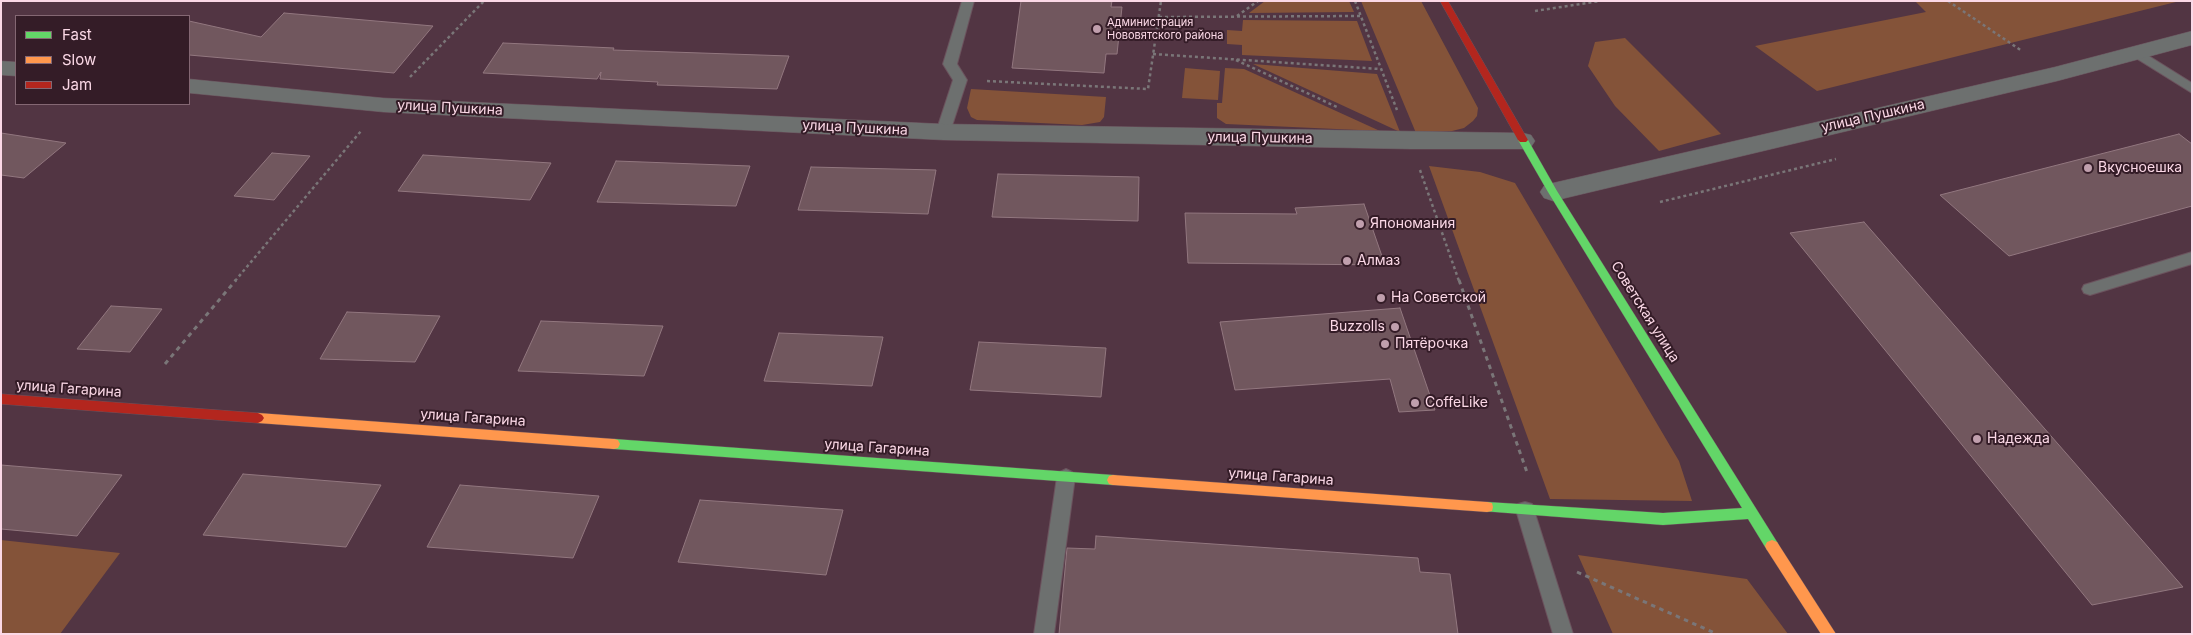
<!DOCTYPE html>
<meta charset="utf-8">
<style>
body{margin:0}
#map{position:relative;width:2193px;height:635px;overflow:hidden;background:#523543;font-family:Inter,sans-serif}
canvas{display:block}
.frame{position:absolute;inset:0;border:2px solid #fbd8e6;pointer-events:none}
.legend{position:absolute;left:15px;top:15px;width:175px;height:90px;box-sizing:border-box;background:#341c27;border:1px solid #846773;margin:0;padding:6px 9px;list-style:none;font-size:15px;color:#fbd8e6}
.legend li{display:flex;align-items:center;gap:10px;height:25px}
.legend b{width:25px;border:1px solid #846773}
</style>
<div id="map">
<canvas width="2193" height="635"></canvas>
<div class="frame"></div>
<ul class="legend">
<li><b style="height:6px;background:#63d668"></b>Fast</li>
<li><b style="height:6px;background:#ff974d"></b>Slow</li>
<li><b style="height:6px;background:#b3261e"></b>Jam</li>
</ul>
</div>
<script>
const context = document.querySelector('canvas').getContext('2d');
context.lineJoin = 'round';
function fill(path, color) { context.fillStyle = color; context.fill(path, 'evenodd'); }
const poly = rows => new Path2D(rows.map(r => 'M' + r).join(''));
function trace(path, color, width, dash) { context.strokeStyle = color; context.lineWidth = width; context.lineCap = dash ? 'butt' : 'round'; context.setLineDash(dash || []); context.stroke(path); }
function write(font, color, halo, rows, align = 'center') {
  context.font = font + ' Inter,sans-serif'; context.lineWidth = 4; context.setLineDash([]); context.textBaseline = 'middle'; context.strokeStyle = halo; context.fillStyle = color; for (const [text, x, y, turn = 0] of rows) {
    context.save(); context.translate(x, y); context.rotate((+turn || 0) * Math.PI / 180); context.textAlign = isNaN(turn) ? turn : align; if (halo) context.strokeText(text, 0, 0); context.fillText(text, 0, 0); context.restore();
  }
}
const green = poly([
 [1265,1,1349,1,1354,12,1249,13],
 [1361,1,1421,1,1478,108,1477,116,1473,121,1464,128,1452,131,1416,133],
 [1915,1,2180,1,1817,91,1755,46,1926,12],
 [1243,20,1357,21,1372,61,1242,55,1242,45,1227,44,1227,30,1242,31],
 [1625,38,1721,134,1659,151,1615,106,1588,66,1595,42],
 [1253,64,1377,74,1400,132],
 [1185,68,1220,71,1218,100,1182,98],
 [1225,68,1244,69,1380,131,1226,124,1217,118,1217,103,1222,103],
 [971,89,1106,97,1104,117,1100,122,1082,125,977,120,971,117,967,108],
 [1429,166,1480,172,1515,183,1679,461,1692,501,1550,499],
 [1,540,120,553,60,634,1,634],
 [1578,555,1747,579,1788,634,1613,634]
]);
const building = poly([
 [1021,1,1112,1,1111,7,1122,7,1117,54,1106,54,1104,73,1012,68,1021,1],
 [284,13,433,26,394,73,189,55,189,21,261,37,284,13],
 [503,43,614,48,613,50,789,56,777,89,657,85,658,82,600,79,601,72,597,79,483,73,503,43],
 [1,133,66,143,24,178,1,175,1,133],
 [2179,134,2192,144,2192,206,2009,256,1940,195,2179,134],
 [272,153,310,156,274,200,234,196,272,153],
 [423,155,551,163,530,200,398,191,423,155],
 [616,161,750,166,736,206,597,202,616,161],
 [811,167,936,170,928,214,798,210,811,167],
 [998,174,1139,177,1138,221,992,217,998,174],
 [1364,204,1385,265,1188,263,1185,213,1297,214,1295,208,1364,204],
 [1864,222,2183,587,2092,605,1790,233,1864,222],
 [111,306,162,309,130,352,77,349,111,306],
 [1400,308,1435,410,1399,412,1390,379,1235,390,1220,322,1400,308],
 [347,312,440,316,415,362,320,359,347,312],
 [541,321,663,326,644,376,518,371,541,321],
 [779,333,883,337,872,386,764,381,779,333],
 [979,342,1106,348,1101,397,970,390,979,342],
 [1,465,122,475,77,536,1,529,1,465],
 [243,474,381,485,346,547,203,535,243,474],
 [460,485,599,496,573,558,427,547,460,485],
 [700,500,843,510,826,575,678,562,700,500],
 [1096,536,1418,558,1420,572,1450,574,1458,634,1059,634,1067,548,1095,549,1096,536]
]);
const pathFar1 = poly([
 [1355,1,1397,110],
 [1948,1,2022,51],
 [1535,11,1600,1],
 [1237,16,1258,1],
 [1159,17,1361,16],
 [1153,54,1380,69],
 [1236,60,1337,107],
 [410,77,484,1],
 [987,81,1148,89,1161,1],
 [1420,170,1459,281],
 [1660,202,1836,159],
 [235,281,361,131]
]);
const path = poly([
 [1459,280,1528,475],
 [165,364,236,280],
 [1577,572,1717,634]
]);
const lane = poly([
 [962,1,974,1,957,64,967,80,950,132,943,137,936,132,953,80,943,64,962,1],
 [2136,48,2192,83,2192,93,2131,55,2129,52,2136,48],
 [2192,252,2192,264,2090,295,2084,293,2082,289,2084,285,2192,252],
 [1066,469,1072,472,1075,477,1054,634,1034,634,1057,477,1060,472,1066,469],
 [1525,502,1532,504,1534,510,1573,634,1553,634,1516,510,1518,504,1525,502]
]);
const street = poly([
 [2192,31,2192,45,2057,81,1553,201,1544,198,1540,192,1544,186,1553,183,2055,67,2192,31],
 [1,61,16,62,16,76,1,75,1,61],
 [189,79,383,98,943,124,1523,133,1531,135,1535,141,1531,147,1523,149,1410,149,943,140,383,112,189,93,189,79]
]);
const fast = poly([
 [1523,137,1528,140,1557,191,1777,542,1779,546,1777,550,1772,552,1767,550,1748,519,1663,525,1482,511,1481,507,1482,503,1487,502,1663,513,1742,508,1548,192,1518,140,1523,137],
 [614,439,1113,475,1117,476,1119,480,1117,484,1113,485,614,449,610,448,608,444,610,440,614,439]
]);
const slow = poly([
 [258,413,614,439,618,440,620,444,618,448,614,449,258,423,254,421,252,418,254,415,258,413],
 [1113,475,1487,502,1492,503,1493,507,1492,511,1487,512,1113,485,1109,484,1107,480,1109,476,1113,475],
 [1772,540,1777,542,1836,634,1821,634,1767,550,1765,546,1767,542,1772,540]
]);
const jam = poly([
 [1440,1,1448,1,1528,140,1526,142,1520,142,1518,140,1440,1],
 [1,394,258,413,262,415,264,418,262,421,258,423,1,404,1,394]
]);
const markers = [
 [1097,29,5,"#c09fad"],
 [2088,168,5,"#c09fad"],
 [1360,224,5,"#c09fad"],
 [1347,261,5,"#c09fad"],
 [1381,298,5,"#c09fad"],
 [1395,327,5,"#c09fad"],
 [1385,344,5,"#c09fad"],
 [1415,403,5,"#c09fad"],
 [1977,439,5,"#c09fad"]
];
const farPoinames = [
 ["Администрация",1107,23],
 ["Нововятского района",1107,36]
];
const streetNames = [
 ["улица Пушкина",450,108,3],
 ["улица Пушкина",1873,116,-13],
 ["улица Пушкина",855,128,3],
 ["улица Пушкина",1260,138,1],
 ["Советская улица",1645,312,58],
 ["улица Гагарина",69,389,4],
 ["улица Гагарина",473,418,4],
 ["улица Гагарина",877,448,4],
 ["улица Гагарина",1281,477,4]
];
const poiNames = [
 ["Вкусноешка",2098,168],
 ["Япономания",1370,224],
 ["Алмаз",1357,261],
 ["На Советской",1391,298],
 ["Buzzolls",1385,327,"right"],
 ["Пятёрочка",1395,344],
 ["CoffeLike",1425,403],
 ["Надежда",1987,439]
];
fill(green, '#845339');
fill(building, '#71575e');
trace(building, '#92777f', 1);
trace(lane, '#6b525d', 2);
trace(street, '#6b525d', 1);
trace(fast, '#6b525d', 1);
trace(slow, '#6b525d', 1);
trace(jam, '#6b525d', 1);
trace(pathFar1, '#7a7678', 2.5, [3, 3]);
trace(path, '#7a7678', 3, [4.5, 4.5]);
fill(lane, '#6d706f');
fill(street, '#6d706f');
fill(fast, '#63d668');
fill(slow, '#ff974d');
fill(jam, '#b3261e');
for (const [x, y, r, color] of markers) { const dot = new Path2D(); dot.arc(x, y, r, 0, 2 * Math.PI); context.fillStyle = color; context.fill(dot); trace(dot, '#341c27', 2); }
write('11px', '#fbd8e6', '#341c27', farPoinames, 'left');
write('14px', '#fbd8e6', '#341c27', streetNames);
write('14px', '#fbd8e6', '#341c27', poiNames, 'left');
</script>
